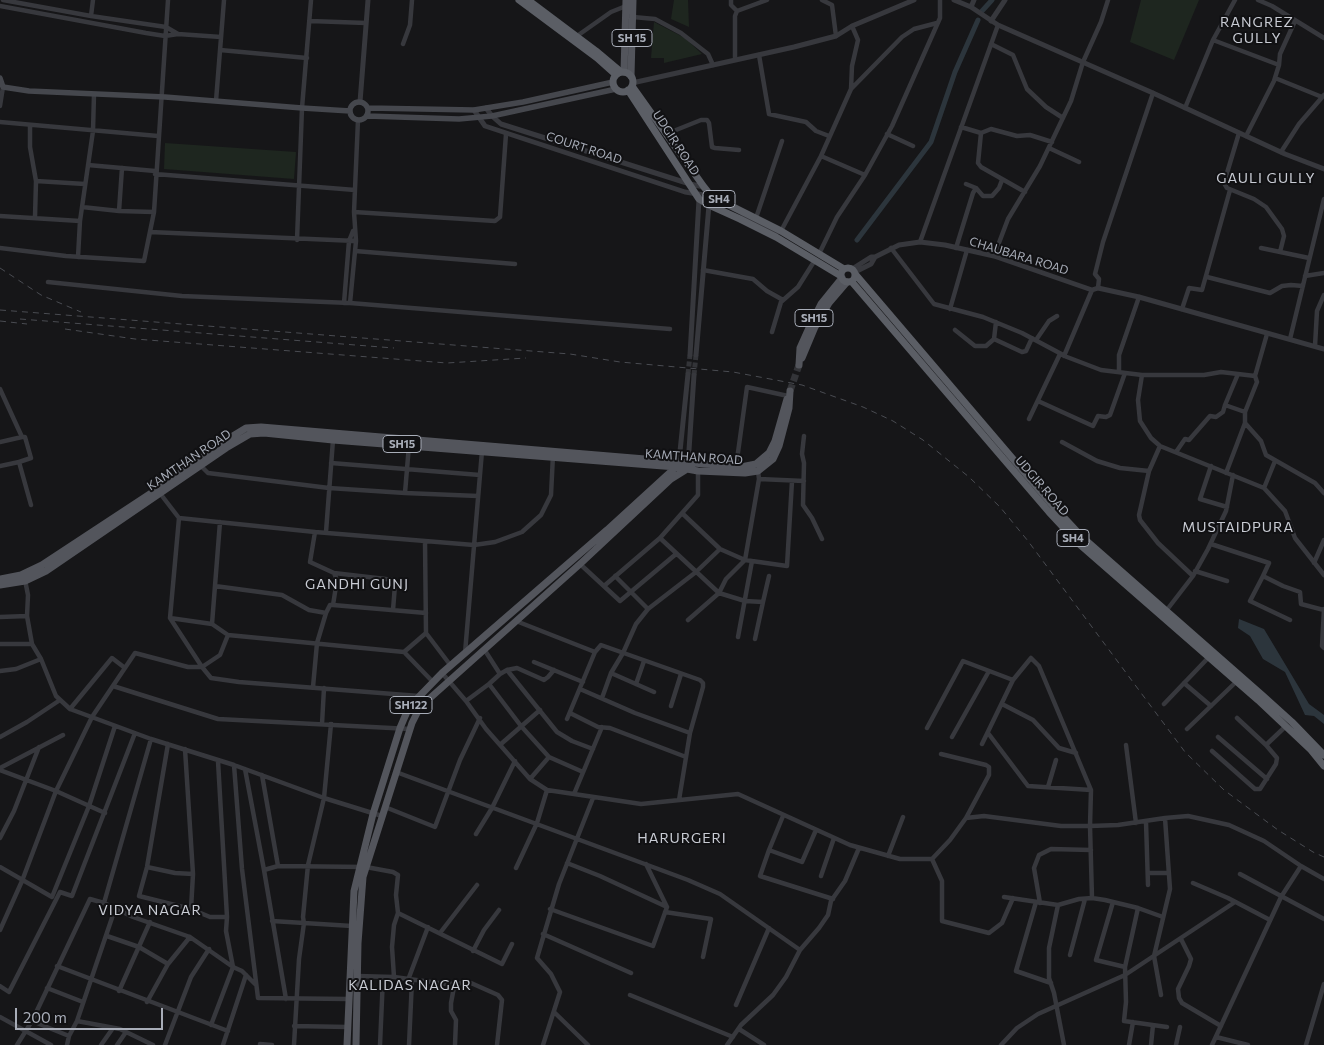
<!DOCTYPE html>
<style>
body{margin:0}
#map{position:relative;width:1324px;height:1045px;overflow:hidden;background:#161618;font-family:Commissioner,sans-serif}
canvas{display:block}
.scale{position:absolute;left:15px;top:1008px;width:148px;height:22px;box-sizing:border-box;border:2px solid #a8adb8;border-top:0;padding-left:6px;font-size:15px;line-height:18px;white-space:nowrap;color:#a8adb8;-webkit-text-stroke:4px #111113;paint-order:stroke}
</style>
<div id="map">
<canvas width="1324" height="1045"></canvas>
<div class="scale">200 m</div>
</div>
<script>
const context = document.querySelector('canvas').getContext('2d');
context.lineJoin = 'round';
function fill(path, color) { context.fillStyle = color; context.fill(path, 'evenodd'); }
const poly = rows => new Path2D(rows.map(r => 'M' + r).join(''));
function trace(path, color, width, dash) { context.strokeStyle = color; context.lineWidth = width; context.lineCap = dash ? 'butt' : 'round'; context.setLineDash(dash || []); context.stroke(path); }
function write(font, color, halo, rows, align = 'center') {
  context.font = font + ' Commissioner,sans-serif'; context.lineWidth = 4; context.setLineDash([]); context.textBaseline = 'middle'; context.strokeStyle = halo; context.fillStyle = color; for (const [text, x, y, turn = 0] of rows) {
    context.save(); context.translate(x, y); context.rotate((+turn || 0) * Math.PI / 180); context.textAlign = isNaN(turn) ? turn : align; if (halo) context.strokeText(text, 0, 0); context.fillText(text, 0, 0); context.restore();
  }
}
const green = poly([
 [674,0,688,0,689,27,671,19],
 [1141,0,1199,0,1174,60,1130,42],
 [654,22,685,38,702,54,664,63,664,58,651,58],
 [165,143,296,152,294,179,164,169]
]);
const water = poly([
 [1239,619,1264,629,1309,704,1324,715,1324,724,1314,716,1305,715,1285,672,1263,659,1250,636,1238,628]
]);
const canal = poly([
 [982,11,992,0],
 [857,240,931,142,955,72,978,20]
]);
const tertiaryTunnel = poly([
 [688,374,690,355],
 [694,375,696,355]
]);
const primaryTunnel = poly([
 [790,391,799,365]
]);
const minor = poly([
 [3,0,91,16,166,27,178,34],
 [731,0,731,5,737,11],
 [822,0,832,5,836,36],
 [1258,0,1272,6,1324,38],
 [0,6,146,33,165,36,178,34,221,37],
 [737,11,767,0],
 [91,16,93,0],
 [633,17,655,19,681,33,708,54,713,65],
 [310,21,366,23],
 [577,36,611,12,626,6],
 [1213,40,1279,65],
 [403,44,410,25,412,0],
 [991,44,1013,55,1027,89,1046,107,1063,118],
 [220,50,307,58],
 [759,55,769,114,806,122,816,131,829,136],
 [735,60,735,16,737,11],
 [1275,78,1322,97],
 [851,89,902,37,914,29,937,23],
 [216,101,224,0],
 [0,106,3,87],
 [1185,108,1213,40,1235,0],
 [0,122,158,136],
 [30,125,30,147,36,181,35,217],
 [961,127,981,133,991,129,1017,136,1030,135,1052,142],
 [981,133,978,163,981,167,1025,192],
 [1239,133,1224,183,1227,188,1254,199,1266,207,1282,229,1284,236,1280,252],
 [666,134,701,120,707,120,709,123,712,147,715,148,739,150],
 [887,134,913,146],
 [1246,136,1274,81,1279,65,1280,54,1295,21],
 [1049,148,1079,162],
 [1281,152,1299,124,1324,95],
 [821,156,865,175],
 [88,165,155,171],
 [155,174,355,190],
 [36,181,85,184],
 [966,184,976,188,983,196,992,196,999,188,1002,180],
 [82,207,119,211,154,212],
 [119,211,122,168],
 [354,212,495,221,500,217,506,134],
 [0,216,80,221],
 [756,218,782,141],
 [781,231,821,156,851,89,852,66,858,40,852,26],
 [150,232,356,241],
 [297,240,302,108,311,0],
 [920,242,998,25],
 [0,248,66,256,144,261,154,212,168,0],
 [891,248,934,304,983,317,1022,333,1067,357,1101,370,1142,375,1204,375,1221,372,1255,376],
 [956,248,973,193,976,188],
 [1261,248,1309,258],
 [355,251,515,264],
 [819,254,837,217,865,175,892,126,940,18,940,0],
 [994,256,1008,219,1040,166,1071,101,1083,62,1101,22,1108,0],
 [78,257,80,221,93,131,94,94],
 [703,270,753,279,767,291,783,300],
 [1305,276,1324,273],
 [1207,277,1270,293,1282,286,1291,285,1303,286],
 [48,282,182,296,350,303,670,329],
 [1098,288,1099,279,1095,274,1103,242,1153,93],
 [344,303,349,241,353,231],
 [350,303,356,241,354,212,358,120],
 [950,309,967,250],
 [1182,309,1189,288,1202,290,1230,190],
 [996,322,994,339,1022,352,1026,351,1032,338],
 [955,330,975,346,986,346,994,339],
 [772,332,781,302,798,287,815,260],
 [1267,334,1255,376,1257,382,1245,412,1245,423,1261,441,1266,455,1315,483,1324,493],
 [1290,339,1324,199],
 [1036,340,1049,321,1057,316],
 [1315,346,1317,311,1324,295],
 [1064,356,1092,290],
 [1119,372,1119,355,1139,297],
 [1238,374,1225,405,1245,412],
 [1142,375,1138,400,1140,421,1151,438,1160,446,1264,488,1285,511,1295,538,1324,575],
 [0,389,22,437,25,437,31,458,19,462,31,505],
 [1038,401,1093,426,1098,416,1106,417,1110,415,1125,373],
 [1029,419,1060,354],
 [804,436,802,454,804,463,803,505,812,518,822,539],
 [0,442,22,437],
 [1062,442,1097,461,1120,468,1149,471,1160,446],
 [1176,452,1185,439,1189,440,1210,416,1216,417,1223,412,1225,405],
 [331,463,480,475],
 [199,464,208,473,329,488,405,493,478,496],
 [0,466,19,462],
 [1211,466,1200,499,1227,507],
 [736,467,747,387,788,396],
 [1149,471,1139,515,1140,520,1158,543,1193,576],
 [1226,473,1245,423],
 [759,479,804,481],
 [1264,488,1275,461],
 [159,492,179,518,315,532,474,545,495,542,522,532,541,515,551,495,553,455],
 [405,493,409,445],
 [683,514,720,549,745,560,787,566,792,481],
 [179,518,170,618,202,667,211,678,239,682,419,696],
 [220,522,212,624,228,635,404,652,433,682],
 [326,532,333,440],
 [660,538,719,593,745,601,763,602,755,639],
 [425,541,426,633,451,666],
 [1211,544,1269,563,1263,576,1283,586,1300,592,1301,604,1324,610],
 [1314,563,1324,540],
 [580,564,620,601,676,554],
 [1195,571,1227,581],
 [334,573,394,580,395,585,393,610],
 [1263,576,1250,601,1290,620],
 [25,580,28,595,27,616,32,644,41,659,56,696,70,709,151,739,234,765,324,798,382,816],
 [215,586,282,595,309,610,326,613],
 [604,586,660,538,698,495,698,470],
 [763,602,769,576],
 [333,605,426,613],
 [648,609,696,572,720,549],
 [1324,609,1322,646,1324,648],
 [1166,611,1193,576,1208,549,1226,511,1233,475],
 [0,617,27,616],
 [170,618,212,624],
 [688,620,719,593,726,579,745,560,759,479,758,471],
 [516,621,595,652,567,719],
 [738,637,752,561],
 [0,644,32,644],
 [484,649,500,674],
 [404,652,426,633],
 [595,652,601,645,700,680,703,683,703,687,690,733,679,800],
 [465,653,482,451],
 [534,662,583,682],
 [507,670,557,732,572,741,593,749],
 [0,671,16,669,41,659],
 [442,673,466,701,486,729,530,779,547,790,641,804,738,794,850,845,900,859,932,859,950,840,966,818,984,816,1061,826,1090,826,1118,825,1165,818,1188,816,1229,825,1264,841,1301,866,1324,879],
 [611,673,623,653,636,624,648,609,615,576],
 [1184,683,1211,706],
 [489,684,521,726,549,757,583,772],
 [636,684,644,661],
 [113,686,218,719,410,729],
 [313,687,317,643,326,613,330,605,333,605,337,580,334,573,310,562,315,532],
 [580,689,635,713,690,733],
 [602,698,611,673,654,692],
 [466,701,489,684,500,674,507,670,517,668,544,680,548,677,554,670],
 [1002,704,1033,720,1059,748,1076,753],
 [1164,704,1209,657],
 [671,706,681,674],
 [70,709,112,658,125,668],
 [570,713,598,727,610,728,686,757],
 [322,724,324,688],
 [927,728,963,661,1013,680],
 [1187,729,1237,681],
 [988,733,1028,786,1091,790],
 [0,737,27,722,60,700],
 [952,737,989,671],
 [1218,737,1267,779],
 [168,744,147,867,139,896,191,909,210,917,227,917],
 [501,744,540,710],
 [982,744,1013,680,1031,658,1039,666,1091,790,1090,826,1092,898,1079,899,1058,905,1049,948,1049,978,1054,993,1064,1045],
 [1126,745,1136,823],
 [1266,745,1286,726],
 [185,749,193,874,191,909],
 [1212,751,1255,789,1260,789,1276,764,1277,758,1266,745,1237,718],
 [941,754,986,765,989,767,989,775,966,818],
 [234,765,242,869,258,998,349,999],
 [0,768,63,735],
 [245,769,264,870,286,999],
 [0,770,56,791,105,813],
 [396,772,688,880,720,894,800,950],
 [262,775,278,866],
 [530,779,549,757],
 [1048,787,1056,760],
 [574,794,602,727],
 [385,807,435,827,460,760,480,718],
 [1146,822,1148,885],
 [816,830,802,862,769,850,760,876,833,899],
 [476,834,492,808,515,761],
 [0,838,14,811,39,747],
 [769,850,783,816],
 [888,856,903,817],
 [932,859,942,881,942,921,989,933,1002,923,1013,898],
 [567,863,600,876,667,907],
 [0,867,52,897,89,806,115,726],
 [147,867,175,873,193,874],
 [516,868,537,823,547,790],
 [264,870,278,866,366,867,393,872,398,875,396,895,398,913,394,925,392,947,394,977],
 [1148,873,1168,873],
 [1240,874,1324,919],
 [821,876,834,838],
 [1193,883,1228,898,1270,920],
 [1004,897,1058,905],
 [1092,898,1105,900,1138,908,1125,967],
 [1036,902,1016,971,1051,983],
 [1113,902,1096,960,1125,967,1126,1002,1124,1021,1167,1027],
 [104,903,151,739],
 [1040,903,1034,868,1039,855,1051,849,1091,850],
 [1138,908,1163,917],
 [550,909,653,946,667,907,646,864],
 [665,912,711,919,703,957],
 [398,913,502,964,512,944],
 [272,921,352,926],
 [0,930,22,881,56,791,92,717,135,653,188,667,202,667,220,655,228,635],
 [440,933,477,885],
 [543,934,631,973],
 [107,936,139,947,168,964],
 [1181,939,1191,959,1189,966,1178,989,1179,998,1182,1003,1221,1026],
 [473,951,484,930,499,910],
 [1070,955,1085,899],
 [57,966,228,1031],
 [358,976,394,977,446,984,471,983,498,995,502,1000,497,1045],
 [408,980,428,927],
 [0,986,9,992,60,892,72,896,135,733],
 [47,988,83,1002],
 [119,991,150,922],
 [630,995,733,1037],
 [1161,995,1154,956,1170,889,1165,818],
 [147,1002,168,964,190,937],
 [736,1005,769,928],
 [554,1012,588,1045],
 [0,1017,51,1045],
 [32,1021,69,1036],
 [77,1021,120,1029,153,1045],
 [211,1025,233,967,226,931,227,917,218,761],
 [294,1026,348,1027],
 [739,1029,764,1045],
 [1216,1037,1248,1045],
 [260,1044,272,1045],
 [17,1045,32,1021,90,899,104,903,133,917,190,937,233,967,242,971,255,984],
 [67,1045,69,1036,77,1021,115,909],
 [101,1045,113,1028],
 [117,1045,126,1032],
 [165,1045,191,977,209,949],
 [223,1045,246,975],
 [294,1045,299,959,304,923,303,917,308,865,324,798,331,724],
 [380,1045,383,977],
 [409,1045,412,980],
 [455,1045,456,1020,451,1011,451,1003,454,987,457,984],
 [543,1045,560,992,551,974,537,958,559,884,593,798],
 [727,1045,741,1025,773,995,786,977,800,950,819,928,828,915,831,901,845,881,859,848],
 [1001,1045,1017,1028,1038,1014,1125,975,1235,902],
 [1129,1045,1133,1022],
 [1151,1045,1153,1025],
 [1176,1045,1180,1027],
 [1212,1045,1281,897,1301,866],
 [1306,1045,1324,984]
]);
const tertiary = poly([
 [954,0,971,7,998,25,1153,93,1285,154,1324,169],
 [971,7,974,0],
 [991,21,1005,0],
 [632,83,794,47,836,36,852,26,914,0],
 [360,102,368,0],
 [486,108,492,116,501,124,690,184,704,187],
 [474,110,485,126,685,192,711,196],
 [852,269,871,257,875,257,899,245,920,242,945,245,994,256,1092,290,1098,288,1139,297,1324,349],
 [855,272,871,264,875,257],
 [690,355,699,199],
 [696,355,709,205],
 [679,461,688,374],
 [688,465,694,375]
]);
const secondary = poly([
 [0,78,3,87,29,91,165,97,302,108,350,111],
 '350 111a9 9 0 1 1 18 0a9 9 0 1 1-18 0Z',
 [368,108,474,110,523,102,613,82],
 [367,116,459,119,492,116,616,89]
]);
const primary = poly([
 [624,72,626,0],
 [631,76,633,0],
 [802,358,815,327,829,303,847,282],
 [799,365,800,348,809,328,821,304,842,278],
 [0,579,21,575,42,565,156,490,223,442,246,428,261,427,741,467,756,464,769,453,775,441,787,399],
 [0,585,25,581,46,571,226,448,250,434,264,433,333,440,676,467,698,471,745,473,758,471,773,459,779,446,789,408,790,391],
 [347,1045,354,891,373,814,400,728,409,707,442,673,607,530,677,466],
 [356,1045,358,943,363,877,412,723,420,707,580,564,671,479,687,469]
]);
const trunk = poly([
 [519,0,597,58,616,75],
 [528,0,596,51,621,72],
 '613 82a10 10 0 1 1 20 0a10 10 0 1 1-20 0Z',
 [632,86,704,187,711,196,781,231,844,269],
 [628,90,699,199,709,205,740,219,776,237,841,276],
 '841 275a7 7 0 1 1 14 0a7 7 0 1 1-14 0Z',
 [856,275,1054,507,1082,537,1263,696,1292,722,1324,755],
 [852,282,1049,512,1077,542,1258,700,1311,750,1324,766]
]);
const rail = poly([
 [0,268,41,295,81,312],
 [0,310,570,354,620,362,733,372,802,385,863,407,893,421,923,440,969,477,1000,507,1028,541,1185,752,1224,790,1278,830,1313,852,1324,857],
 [20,319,394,348],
 [0,321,27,324],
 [65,329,135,339,447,363,526,358]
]);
const shields = [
 [632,38,40],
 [719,199,32],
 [814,318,38],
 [402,444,38],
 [1073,538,32],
 [411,705,42]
];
const shieldNames = [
 ["SH 15",632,38],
 ["SH4",719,199],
 ["SH15",814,318],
 ["SH15",402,444],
 ["SH4",1073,538],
 ["SH122",411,705]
];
const streetNames = [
 ["UDGIR ROAD",676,143,57],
 ["COURT ROAD",584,148,18],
 ["CHAUBARA ROAD",1019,256,17],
 ["KAMTHAN ROAD",694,457,4],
 ["KAMTHAN ROAD",189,460,-34],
 ["UDGIR ROAD",1042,486,49]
];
const neighbourhoodNames = [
 ["RANGREZ",1257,22],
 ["GULLY",1257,38],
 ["GAULI GULLY",1266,178],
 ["MUSTAIDPURA",1238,527],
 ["GANDHI GUNJ",357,584],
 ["HARURGERI",682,838],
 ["VIDYA NAGAR",150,910],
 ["KALIDAS NAGAR",410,985]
];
fill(green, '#1e261f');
fill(water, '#2c353c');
trace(canal, '#2c353c', 5);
trace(tertiaryTunnel, '#333438', 5, [5, 2.5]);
trace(primaryTunnel, '#333438', 7, [7, 3.5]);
trace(minor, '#37383d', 4.5);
trace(tertiary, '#37383d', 5);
trace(secondary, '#45474d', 5.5);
trace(primary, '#53555c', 7);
trace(trunk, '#5b5e65', 7);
trace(rail, '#4a4c52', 1, [6, 5]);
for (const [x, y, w] of shields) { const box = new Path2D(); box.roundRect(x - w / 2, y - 8.5, w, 17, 4); context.fillStyle = '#111113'; context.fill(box); trace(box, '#a8adb8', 1); }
write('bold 11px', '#a8adb8', null, shieldNames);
write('12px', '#a8adb8', '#111113', streetNames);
context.letterSpacing = '1px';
write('14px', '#c9ccd4', '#111113', neighbourhoodNames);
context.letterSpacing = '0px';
</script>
